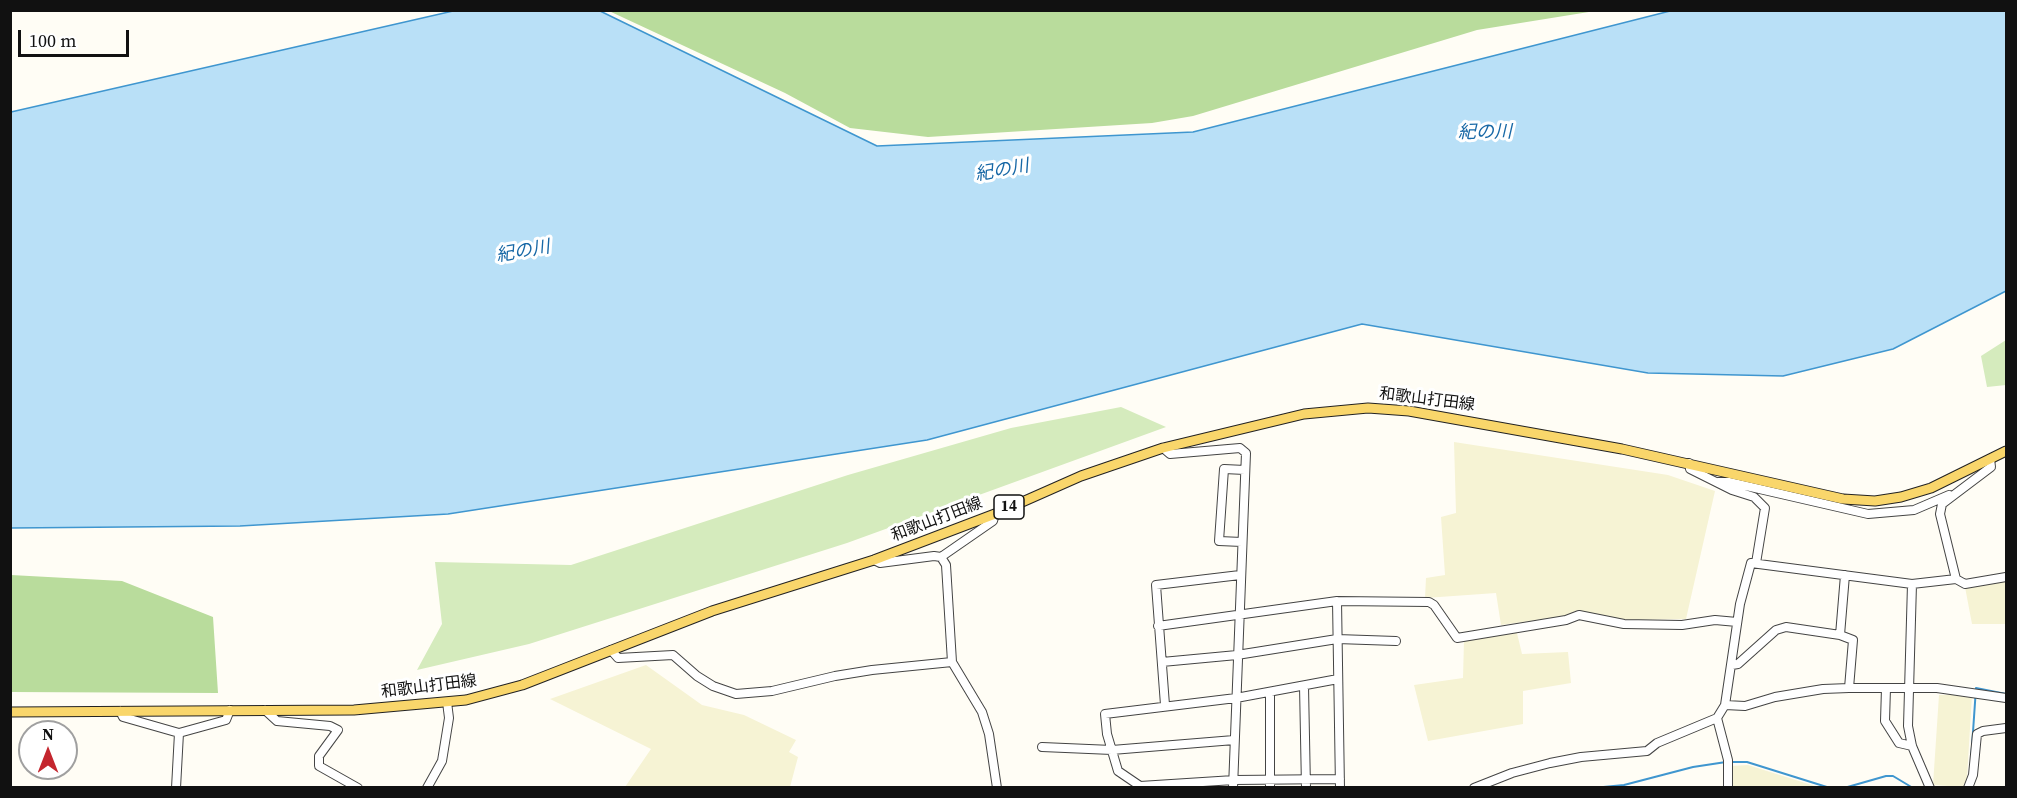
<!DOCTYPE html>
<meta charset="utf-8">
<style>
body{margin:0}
#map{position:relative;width:2017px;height:798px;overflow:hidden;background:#fffdf5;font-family:"Source Serif 4",serif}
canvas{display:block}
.frame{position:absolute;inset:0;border:12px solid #111;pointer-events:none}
.north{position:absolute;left:18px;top:720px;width:60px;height:60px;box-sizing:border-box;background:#fff;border:2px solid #a0a0a0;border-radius:50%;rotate:0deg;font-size:16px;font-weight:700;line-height:24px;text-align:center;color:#111}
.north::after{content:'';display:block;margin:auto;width:21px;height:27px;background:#c4262e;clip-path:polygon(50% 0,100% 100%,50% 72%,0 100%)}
.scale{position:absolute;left:18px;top:30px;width:111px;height:27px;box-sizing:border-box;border:3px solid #111;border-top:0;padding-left:8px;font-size:18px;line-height:21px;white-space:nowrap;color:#111;-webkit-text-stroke:4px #fff;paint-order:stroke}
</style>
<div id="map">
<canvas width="2017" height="798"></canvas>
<div class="frame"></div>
<div class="north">N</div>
<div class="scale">100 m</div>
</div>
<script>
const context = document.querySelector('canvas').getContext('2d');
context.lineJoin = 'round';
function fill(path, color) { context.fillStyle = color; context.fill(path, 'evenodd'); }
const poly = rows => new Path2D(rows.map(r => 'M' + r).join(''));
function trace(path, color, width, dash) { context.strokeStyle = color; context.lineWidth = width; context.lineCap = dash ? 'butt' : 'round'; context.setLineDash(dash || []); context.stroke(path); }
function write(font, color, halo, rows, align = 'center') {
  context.font = font + ' "Source Serif 4","Noto Sans JP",serif'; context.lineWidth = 6; context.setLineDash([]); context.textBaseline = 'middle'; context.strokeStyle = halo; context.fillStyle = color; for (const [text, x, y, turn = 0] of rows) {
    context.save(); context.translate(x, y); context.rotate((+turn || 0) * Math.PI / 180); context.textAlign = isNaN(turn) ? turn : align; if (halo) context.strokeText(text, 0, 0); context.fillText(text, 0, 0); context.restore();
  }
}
const farmland = poly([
 [1454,442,1668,475,1715,491,1686,619,1622,620,1578,610,1565,616,1501,625,1496,593,1425,598,1426,578,1445,575,1441,517,1456,513],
 [2006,580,2006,624,1972,624,1965,587],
 [1516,629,1522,654,1568,652,1571,683,1523,691,1523,724,1428,741,1414,685,1463,678,1464,640],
 [646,665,702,705,744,715,796,740,789,752,798,757,790,787,625,787,651,749,550,699],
 [1939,695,1972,695,1967,778,1963,787,1933,785],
 [1748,765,1818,787,1729,788,1731,766]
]);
const green = poly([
 [2006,340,2006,385,1987,387,1981,356],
 [1121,407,1166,427,847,543,529,644,417,670,442,624,435,562,571,565,848,475,1011,428]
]);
const forest = poly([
 [609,11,1595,11,1477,30,1193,116,1152,123,928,137,850,128,785,93],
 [11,575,122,581,213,617,218,693,11,692]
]);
const water = poly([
 [598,10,877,146,1193,132,1670,11,2006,11,2006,291,1893,349,1783,376,1648,373,1362,324,927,440,448,514,240,526,11,528,11,112,453,11,598,10]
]);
const stream = poly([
 [1971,761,1976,688,2006,694],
 [1731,762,1747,762,1830,788],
 [1593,788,1624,785,1693,767,1726,762],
 [1844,788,1886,776,1893,776,1913,788]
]);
const minor = poly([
 [1163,448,1170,454,1240,448,1246,453,1233,788],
 [1689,463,1690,469,1732,490,1754,497,1765,508,1756,563],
 [1718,482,1729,482,1868,514,1914,510,1949,495],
 [1242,542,1219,541,1224,469,1245,470],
 [941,557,946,565,952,662,982,712,989,734,997,788],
 [874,560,880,563,934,556,941,557,993,521,995,514],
 [1845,575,1840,635,1853,640,1849,688,1886,688,1885,721,1899,743,1912,746],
 [1956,579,1965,584,2006,577],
 [1912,584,1908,726,1912,746,1930,788],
 [1337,601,1340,788],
 [1158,626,1337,601,1429,602,1434,605,1457,638,1566,620,1579,615,1624,624,1682,625,1715,620,1737,622],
 [611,650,618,658,673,655,697,676,713,686,736,694,772,691,835,676,872,670,952,662],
 [1162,662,1237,655,1337,639,1396,641],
 [1732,665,1738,664,1776,630,1786,627,1840,635],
 [1338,679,1236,698,1105,714,1107,734,1118,771,1140,786,1234,780,1340,779],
 [1304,686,1306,788],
 [1886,688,1937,688,2006,698],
 [1165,705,1156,585,1240,575],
 [1725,705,1745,706,1775,697,1823,689,1849,688],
 [265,710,277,721,330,726,338,730,319,756,319,766,358,788],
 [120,711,123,717,179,733,226,720,230,710],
 [1717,718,1728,760,1728,788],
 [1042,747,1112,750,1234,740],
 [176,788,179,733],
 [427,788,442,761,449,718,447,702],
 [1270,788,1270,692],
 [1474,788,1512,773,1550,763,1581,757,1647,751,1657,743,1717,718,1725,705,1740,604,1751,563,1912,584,1956,579,1940,514,1942,504,1991,467,1990,459],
 [1968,788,1973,775,1977,734,1983,731,2006,728]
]);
const major = poly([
 [10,712,354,710,466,700,522,685,712,611,874,560,995,514,1081,476,1163,448,1304,414,1368,408,1409,411,1622,449,1843,499,1875,501,1901,497,1931,488,2006,451]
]);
const shields = [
 [1009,507,30]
];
const shieldNames = [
 ["14",1009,507]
];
const streetNames = [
 ["和歌山打田線",1427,400,7],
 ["和歌山打田線",937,520,-21],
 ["和歌山打田線",429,687,-7]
];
const waterNames = [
 ["紀の川",1485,133,-1],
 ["紀の川",1002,171,-10],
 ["紀の川",523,252,-10]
];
fill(farmland, '#f6f3d4');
fill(green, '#d5ebbd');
fill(forest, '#b9dc9c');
fill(water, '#b9e0f7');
trace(water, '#3f96cf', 1.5);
trace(stream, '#3f96cf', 2);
trace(minor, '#444', 10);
trace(major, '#222', 11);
trace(minor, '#fff', 8);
trace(major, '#f9d66b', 9);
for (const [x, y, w] of shields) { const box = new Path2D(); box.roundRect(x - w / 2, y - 12, w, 24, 4.5); context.fillStyle = '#fff'; context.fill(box); trace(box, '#111', 1.5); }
write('bold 15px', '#111', null, shieldNames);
write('16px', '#111', '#fff', streetNames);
write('italic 18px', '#1768a6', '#fff', waterNames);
</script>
